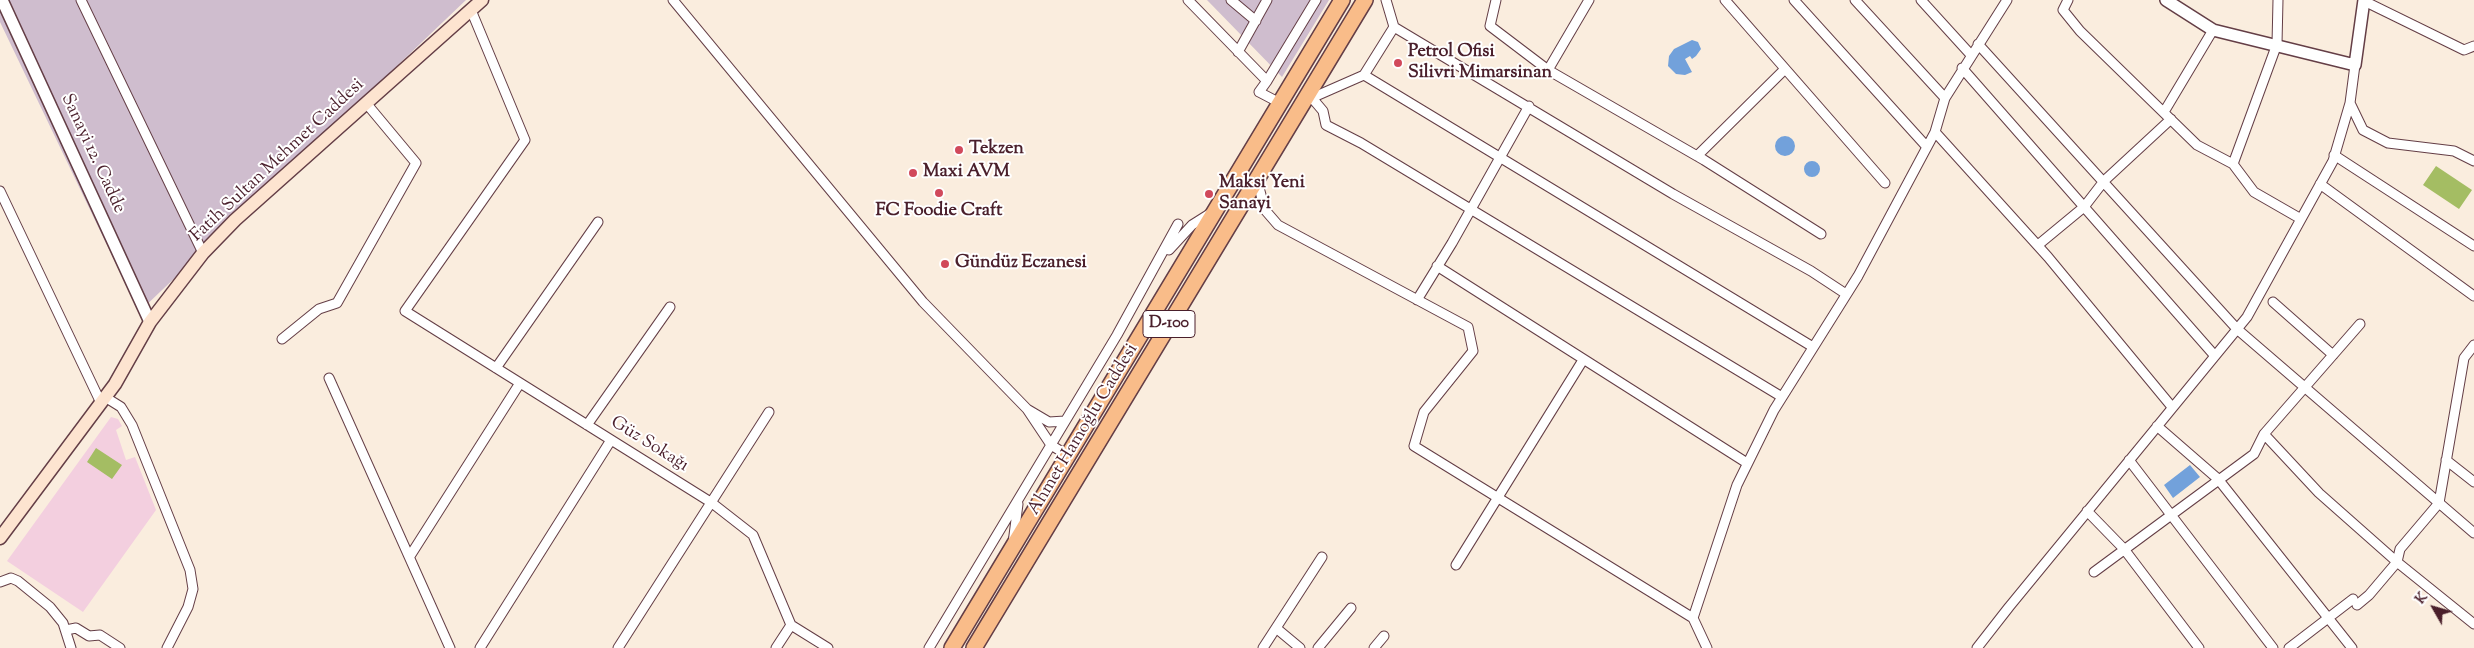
<!DOCTYPE html>
<meta charset="utf-8">
<style>
body{margin:0}
#map{position:relative;width:2474px;height:648px;overflow:hidden;background:#faedde;font-family:"Sorts Mill Goudy",serif}
canvas{display:block}
.north{position:absolute;left:2409px;top:583px;width:50px;height:50px;-webkit-text-stroke:4px #fff;paint-order:stroke;rotate:308deg;font-size:14px;font-weight:700;line-height:20px;text-align:center;color:#4a1f2b}
.north::after{content:'';display:block;margin:auto;width:18px;height:22px;background:#4a1f2b;clip-path:polygon(50% 0,100% 100%,50% 72%,0 100%)}
</style>
<div id="map">
<canvas width="2474" height="648"></canvas>
<div class="north">K</div>
</div>
<script>
const context = document.querySelector('canvas').getContext('2d');
context.lineJoin = 'round';
function fill(path, color) { context.fillStyle = color; context.fill(path, 'evenodd'); }
const poly = rows => new Path2D(rows.map(r => 'M' + r).join(''));
function trace(path, color, width, dash) { context.strokeStyle = color; context.lineWidth = width; context.lineCap = dash ? 'butt' : 'round'; context.setLineDash(dash || []); context.stroke(path); }
function write(font, color, halo, rows, align = 'center') {
  context.font = font + ' "Sorts Mill Goudy",serif'; context.lineWidth = 4; context.setLineDash([]); context.textBaseline = 'middle'; context.strokeStyle = halo; context.fillStyle = color; for (const [text, x, y, turn = 0] of rows) {
    context.save(); context.translate(x, y); context.rotate((+turn || 0) * Math.PI / 180); context.textAlign = isNaN(turn) ? turn : align; if (halo) context.strokeText(text, 0, 0); context.fillText(text, 0, 0); context.restore();
  }
}
const built = poly([
 [111,417,118,419,122,426,116,430,126,460,135,457,156,510,83,612,7,561]
]);
const industrial = poly([
 [0,0,466,0,139,312,0,22],
 [1207,0,1329,0,1282,77]
]);
const green = poly([
 [2436,166,2472,190,2459,209,2423,185],
 [96,448,122,465,112,479,87,462]
]);
const water = poly([
 [1692,40,1698,42,1701,49,1696,56,1692,59,1690,56,1685,59,1692,72,1685,75,1676,74,1668,66,1669,56,1674,49],
 '1775 146a10 10 0 1 1 20 0a10 10 0 1 1-20 0Z',
 '1804 169a8 8 0 1 1 16 0a8 8 0 1 1-16 0Z',
 [2190,465,2200,477,2173,498,2164,485]
]);
const minor = poly([
 [81,0,203,253],
 [673,0,923,302,1027,409],
 [1188,0,1267,81,1259,92,1280,103],
 [1231,0,1256,21],
 [1496,0,1490,26,1548,70,1704,160,1821,234],
 [1725,0,1885,183],
 [1794,0,1927,147],
 [1855,0,1945,98],
 [1921,0,1971,55],
 [2068,0,2063,10,2080,31,2197,145,2233,164,2254,192,2301,219],
 [2364,1,2464,50,2474,46],
 [471,10,525,140,405,311,712,503,753,535,791,625,828,648],
 [1394,27,1673,194,1811,271,1846,294],
 [1978,44,2237,329,2474,533],
 [1238,52,1267,0],
 [1962,68,2215,356],
 [1548,70,1589,0],
 [1364,75,1813,347],
 [1267,81,1316,0],
 [1312,98,1323,111,1326,125,1361,143,1782,397],
 [1307,100,1364,75,1394,27,1386,0],
 [2350,103,2363,130,2388,143,2454,151,2474,161],
 [2164,112,2213,30],
 [1935,132,2048,257,2172,407],
 [2334,155,2474,246],
 [1697,156,1785,69],
 [2233,164,2277,44,2278,0],
 [1257,180,1265,210,1278,225,1468,327,1473,351,1424,412,1414,446,1693,618,1707,648],
 [2320,184,2474,296],
 [0,191,101,403],
 [2038,245,2084,207,2104,181,2171,119],
 [1169,250,1192,225,1211,213],
 [1437,266,1747,463],
 [1417,300,1452,243,1529,106],
 [2273,302,2333,355],
 [282,339,319,309,337,303,416,163,366,103],
 [496,368,598,222],
 [329,378,450,648],
 [105,397,121,407,132,425,190,570,193,589,188,607,167,648],
 [1065,421,1049,422,1027,409,1051,445,1067,455],
 [587,425,670,307],
 [2157,426,2218,479,2352,648],
 [2264,434,2360,324],
 [2129,460,2273,648],
 [2446,460,2474,482],
 [2087,511,2124,549,2199,648],
 [1013,543,1018,504],
 [410,556,520,383],
 [1456,565,1583,360],
 [2094,572,2254,454,2264,434,2319,493,2397,562,2474,624],
 [0,582,11,578,18,581,50,607,63,623,71,648],
 [2357,605,2369,595,2397,562,2400,549,2439,503,2464,358,2474,345],
 [1693,618,1737,485,1774,410,1858,276,1935,132,1945,98,2007,0],
 [1276,628,1300,648],
 [66,630,76,628,89,636,100,635,120,648],
 [480,648,611,440],
 [618,648,769,412],
 [776,648,791,625],
 [929,648,1117,335,1178,224],
 [1263,648,1322,557],
 [1318,648,1351,608],
 [1374,648,1384,636],
 [1977,648,2009,607,2247,317,2333,161,2350,103,2355,65],
 [2289,648,2353,599]
]);
const tertiary = poly([
 [2,0,150,322],
 [2166,0,2213,30,2355,65,2364,0]
]);
const secondary = poly([
 [0,538,115,384,150,322,203,253,235,220,482,0]
]);
const trunk = poly([
 [952,648,1342,0],
 [974,648,1365,0]
]);
const markers = [
 [1398,63,5,"#d1495b"],
 [959,150,5,"#d1495b"],
 [913,173,5,"#d1495b"],
 [939,193,5,"#d1495b"],
 [1209,194,5,"#d1495b"],
 [945,264,5,"#d1495b"]
];
const shields = [
 [1169,324,52]
];
const shieldNames = [
 ["D-100",1169,324]
];
const poiNames = [
 ["Petrol Ofisi",1408,53],
 ["Silivri Mimarsinan",1408,74],
 ["Tekzen",969,150],
 ["Maxi AVM",923,173],
 ["Maksi Yeni",1219,184],
 ["Sanayi",1219,205],
 ["FC Foodie Craft",939,212,"center"],
 ["Gündüz Eczanesi",955,264]
];
const streetNames = [
 ["Sanayi 12. Cadde",92,154,65],
 ["Fatih Sultan Mehmet Caddesi",278,161,-43],
 ["Ahmet Hamoğlu Caddesi",1084,430,-59],
 ["Güz Sokağı",649,445,32]
];
fill(built, '#f3cfdf');
fill(industrial, '#cfbdce');
fill(green, '#a4bd63');
fill(water, '#72a1db');
trace(minor, '#643e46', 11);
trace(tertiary, '#643e46', 14);
trace(secondary, '#643e46', 15);
trace(trunk, '#643e46', 18);
trace(minor, '#fff', 9);
trace(tertiary, '#fff', 11);
trace(secondary, '#fde4d0', 12);
trace(trunk, '#f9bc89', 15);
for (const [x, y, r, color] of markers) { const dot = new Path2D(); dot.arc(x, y, r, 0, 2 * Math.PI); context.fillStyle = color; context.fill(dot); trace(dot, '#fff', 2); }
for (const [x, y, w] of shields) { const box = new Path2D(); box.roundRect(x - w / 2, y - 13.5, w, 27, 4); context.fillStyle = '#fff'; context.fill(box); trace(box, '#4a1f2b', 1); }
write('bold 16px', '#4a1f2b', null, shieldNames);
write('bold 18px', '#4a1f2b', '#fff', poiNames, 'left');
write('18px', '#4a1f2b', '#fff', streetNames);
</script>
